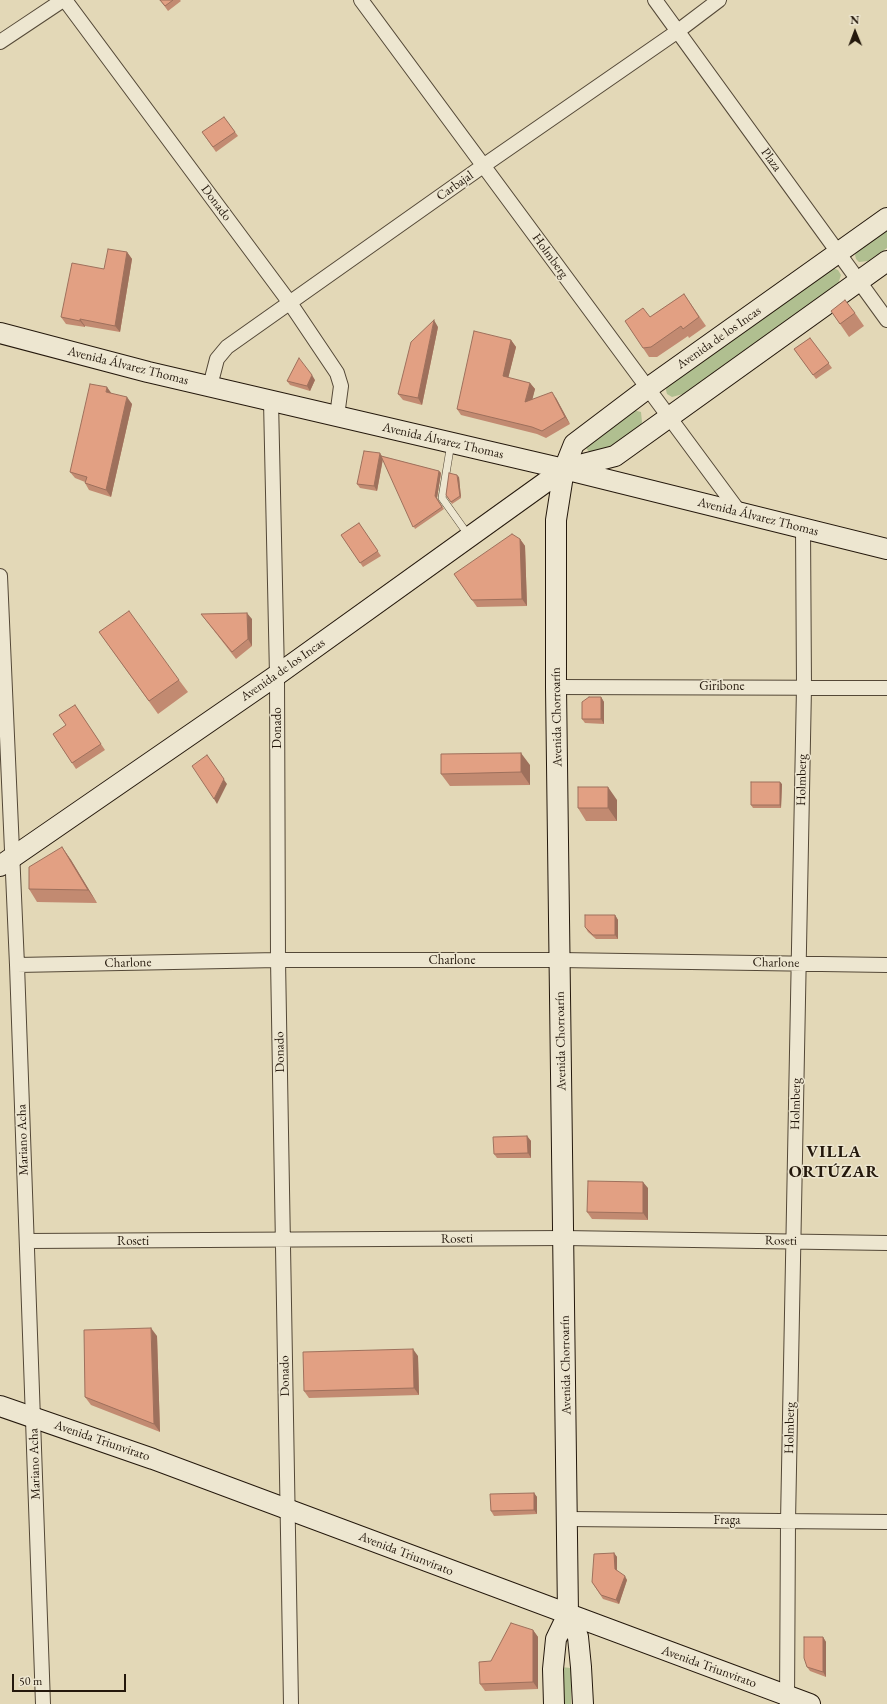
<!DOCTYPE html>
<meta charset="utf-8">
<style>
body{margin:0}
#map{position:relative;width:887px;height:1704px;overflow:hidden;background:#e3d8b7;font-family:"EB Garamond",serif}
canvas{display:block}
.north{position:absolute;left:835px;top:12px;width:40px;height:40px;-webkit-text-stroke:3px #ede6d0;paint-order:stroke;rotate:359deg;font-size:11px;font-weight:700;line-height:16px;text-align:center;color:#24180c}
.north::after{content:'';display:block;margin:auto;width:14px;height:18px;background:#24180c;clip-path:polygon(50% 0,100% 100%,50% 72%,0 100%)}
.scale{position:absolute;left:12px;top:1674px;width:114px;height:18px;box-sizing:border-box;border:2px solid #24180c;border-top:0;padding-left:5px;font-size:12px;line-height:14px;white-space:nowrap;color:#24180c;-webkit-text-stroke:3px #ede6d0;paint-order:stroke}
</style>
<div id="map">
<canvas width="887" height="1704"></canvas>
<div class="north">N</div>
<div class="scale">50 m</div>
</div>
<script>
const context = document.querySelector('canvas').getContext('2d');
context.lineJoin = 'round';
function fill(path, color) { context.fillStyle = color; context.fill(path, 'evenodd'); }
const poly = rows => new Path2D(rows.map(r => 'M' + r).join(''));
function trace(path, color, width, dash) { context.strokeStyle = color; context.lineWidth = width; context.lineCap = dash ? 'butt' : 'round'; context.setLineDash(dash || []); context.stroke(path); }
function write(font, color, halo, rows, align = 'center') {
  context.font = font + ' "EB Garamond",serif'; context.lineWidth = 3; context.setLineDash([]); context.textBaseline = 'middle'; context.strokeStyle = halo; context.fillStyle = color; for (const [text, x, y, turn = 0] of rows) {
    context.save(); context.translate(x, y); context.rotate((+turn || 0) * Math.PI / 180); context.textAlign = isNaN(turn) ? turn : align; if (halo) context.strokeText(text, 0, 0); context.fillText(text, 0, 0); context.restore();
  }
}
const green = poly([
 [887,228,887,248,868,261,859,262,856,259,855,255,858,248],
 [832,268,838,270,841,275,838,284,683,394,672,397,667,394,666,390,667,385],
 [633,410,641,412,642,422,641,425,598,455,591,454,585,447],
 [560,1667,571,1668,571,1704,561,1704]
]);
const lane = poly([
 [451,443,442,498,469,536]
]);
const street = poly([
 [65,0,290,303,337,373,341,386,337,416],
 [361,0,740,513],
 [655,0,887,320],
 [0,42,63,0],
 [210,386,217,359,227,347,483,166,678,31,719,0],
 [271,401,277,675,278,960,291,1704],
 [0,576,17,965,43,1704],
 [556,687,887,688],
 [17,965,278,960,560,960,887,965],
 [27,1241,564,1238,887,1243],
 [568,1519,887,1522],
 [787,1704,788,1521,804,687,803,528]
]);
const secondary = poly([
 [0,333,148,372,564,469,887,549],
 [0,866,277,675,564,469,615,456,887,261],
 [0,1406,153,1459,810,1704],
 [554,1704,553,1669,556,1639,568,1614],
 [583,1704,581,1667,578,1637,568,1614,556,687,556,520,564,469,574,444,648,388,887,218]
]);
const wall = poly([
 [160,0,180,0,181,1,168,11],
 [224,117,238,136,216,152,202,132],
 [127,252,132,259,120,332,85,326,85,327,66,324,61,317,104,269],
 [684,294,706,326,689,338,688,336,657,357,649,357,625,321,650,317],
 [831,311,855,313,864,326,849,337],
 [438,327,422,405,403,400,398,394],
 [810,338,832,368,816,379,794,349],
 [511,340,516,347,508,378,530,383,535,389,532,399,556,398,570,424,546,438,537,434,461,415,457,409],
 [315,380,310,391,290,385,287,381],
 [112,394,132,404,111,497,89,490,85,483,85,482,75,478,70,472],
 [381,456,439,471,441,473,437,498,444,509,415,529,383,459,377,491,360,488,357,484],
 [459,477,461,498,452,504,446,495],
 [359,523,381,556,363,567,341,535],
 [520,539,525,546,527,606,477,607,454,574],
 [201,614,252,619,252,646,236,659],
 [99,632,179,680,188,692,158,714],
 [601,697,604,702,604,724,585,723,582,719],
 [75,705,105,750,76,769,53,734,66,725],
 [530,765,530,785,450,786,441,774],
 [782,784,781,808,753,808,751,805],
 [617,800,617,821,586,821,578,808],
 [62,847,71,860,97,903,37,902,29,889],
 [615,915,618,920,618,939,596,939,588,932,585,927],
 [527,1136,531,1141,531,1158,497,1158,494,1154],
 [648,1188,648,1220,592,1219,587,1212],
 [157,1336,160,1432,91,1405,85,1397],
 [418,1356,419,1395,309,1398,304,1391],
 [534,1493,537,1497,537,1514,494,1516,491,1511],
 [614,1553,617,1557,617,1571,627,1580,619,1604,603,1599,592,1582],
 [533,1630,538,1637,538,1689,485,1691,480,1684,491,1661],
 [823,1637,826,1642,826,1677,810,1671,807,1667]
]);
const shadedWall = poly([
 [127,252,132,259,120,332,115,326],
 [80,319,85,326,85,327,80,321],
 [434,320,438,327,422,405,418,398],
 [511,340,516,347,507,383,503,376],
 [312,375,315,380,310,391,307,386],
 [530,383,535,389,530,409,525,402],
 [107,387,112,394,106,392],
 [552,392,556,398,570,424,565,417],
 [127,397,132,404,111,497,106,490],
 [380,453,383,458,377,491,374,486],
 [439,471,441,473,437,498,444,509,435,496],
 [457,475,459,477,461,498,460,496],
 [520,539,525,546,527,606,522,599],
 [247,613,252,619,252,646,248,639],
 [601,697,604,702,604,724,601,719],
 [521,753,530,765,530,785,521,772],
 [207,755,227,784,217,804,214,799],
 [780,782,782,784,781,808,780,805],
 [608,787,617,800,617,821,608,808],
 [62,847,71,860,97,903,88,890],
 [615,915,618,920,618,939,615,935],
 [527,1136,531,1141,531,1158,528,1153],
 [643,1182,648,1188,648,1220,643,1213],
 [151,1328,157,1336,160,1432,154,1424],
 [413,1349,418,1356,419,1395,414,1388],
 [534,1493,537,1497,537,1514,534,1510],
 [614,1553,617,1557,617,1573,615,1569],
 [625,1576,627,1580,619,1604,616,1600],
 [533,1630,538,1637,538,1689,533,1682],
 [823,1637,826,1642,826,1677,823,1672]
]);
const building = poly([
 [160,0,173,0,165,6,160,0],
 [224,117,235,132,213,147,202,132,224,117],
 [108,249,127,252,115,326,80,319,80,321,61,317,72,263,104,269,108,249],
 [684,294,699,317,683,329,681,326,651,347,643,348,625,321,643,308,650,317,684,294],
 [845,300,855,313,840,324,831,311,845,300],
 [434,320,418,398,398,394,411,342,434,320],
 [474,331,511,340,503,376,530,383,525,402,552,392,565,417,542,431,532,427,457,409,474,331],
 [810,338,829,363,813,375,794,349,810,338],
 [299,358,312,375,307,386,287,381,299,358],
 [90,384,107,387,106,392,127,397,106,490,85,483,87,477,70,472,90,384],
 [364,451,380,453,374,486,357,484,364,451],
 [381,456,439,471,435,496,442,507,413,527,381,456],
 [449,473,457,475,460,496,451,502,446,495,449,473],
 [359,523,378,551,360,563,341,535,359,523],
 [512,534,520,539,522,599,472,600,454,574,512,534],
 [129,611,179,680,149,701,99,632,129,611],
 [247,613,248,639,232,652,201,614,247,613],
 [589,697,601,697,601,719,582,719,582,702,589,697],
 [75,705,101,744,72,763,53,734,66,725,59,715,75,705],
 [521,753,521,772,441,774,441,754,521,753],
 [207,755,224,779,214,799,192,766,207,755],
 [751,782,780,782,780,805,751,805,751,782],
 [578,787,608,787,608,808,578,808,578,787],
 [62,847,88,890,29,889,29,867,62,847],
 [585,915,615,915,615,935,593,935,585,927,585,915],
 [527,1136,528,1153,494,1154,493,1137,527,1136],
 [588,1181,643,1182,643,1213,587,1212,588,1181],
 [151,1328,154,1424,85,1397,84,1330,151,1328],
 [413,1349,414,1388,304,1391,303,1352,413,1349],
 [534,1493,534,1510,491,1511,490,1494,534,1493],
 [614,1553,615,1569,625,1576,616,1600,601,1595,592,1582,594,1554,614,1553],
 [511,1623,533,1630,533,1682,480,1684,479,1662,491,1661,511,1623],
 [804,1637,823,1637,823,1672,807,1667,804,1658,804,1637]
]);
const streetNames = [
 ["Plaza",771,160,54],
 ["Carbajal",455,186,-35],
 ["Donado",216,203,53],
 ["Holmberg",550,256,54],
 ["Avenida de los Incas",719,338,-35],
 ["Avenida Álvarez Thomas",128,366,14],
 ["Avenida Álvarez Thomas",443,441,13],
 ["Avenida Álvarez Thomas",758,517,14],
 ["Avenida de los Incas",283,670,-35],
 ["Giribone",722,686],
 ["Avenida Chorroarín",557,717,-91],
 ["Donado",277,728,-90],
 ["Holmberg",802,780,-89],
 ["Charlone",452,960],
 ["Charlone",128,963,-1],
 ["Charlone",776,963,1],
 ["Avenida Chorroarín",561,1041,-91],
 ["Donado",280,1052,-91],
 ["Holmberg",796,1104,-89],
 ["Mariano Acha",23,1140,-92],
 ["Roseti",457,1239,-1],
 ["Roseti",133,1241],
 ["Roseti",781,1241,1],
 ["Avenida Chorroarín",566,1365,-91],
 ["Donado",285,1376,-91],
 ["Holmberg",790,1428,-89],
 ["Avenida Triunvirato",102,1441,19],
 ["Mariano Acha",35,1464,-92],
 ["Fraga",727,1520],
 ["Avenida Triunvirato",406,1554,21],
 ["Avenida Triunvirato",709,1667,20]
];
const districtNames = [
 ["VILLA",834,1152],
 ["ORTÚZAR",834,1172]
];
fill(green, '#b0bf90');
trace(lane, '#544837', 8);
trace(street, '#544837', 16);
trace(secondary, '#24180c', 22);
trace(lane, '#ede6d0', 7);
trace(street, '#ede6d0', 14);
trace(secondary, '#ede6d0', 20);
fill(wall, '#c28a71');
fill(shadedWall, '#9e705c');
fill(building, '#e2a083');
trace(building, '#9e705c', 1);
write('13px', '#24180c', '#ede6d0', streetNames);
context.letterSpacing = '1px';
write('bold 17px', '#24180c', '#ede6d0', districtNames);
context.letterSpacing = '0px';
</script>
